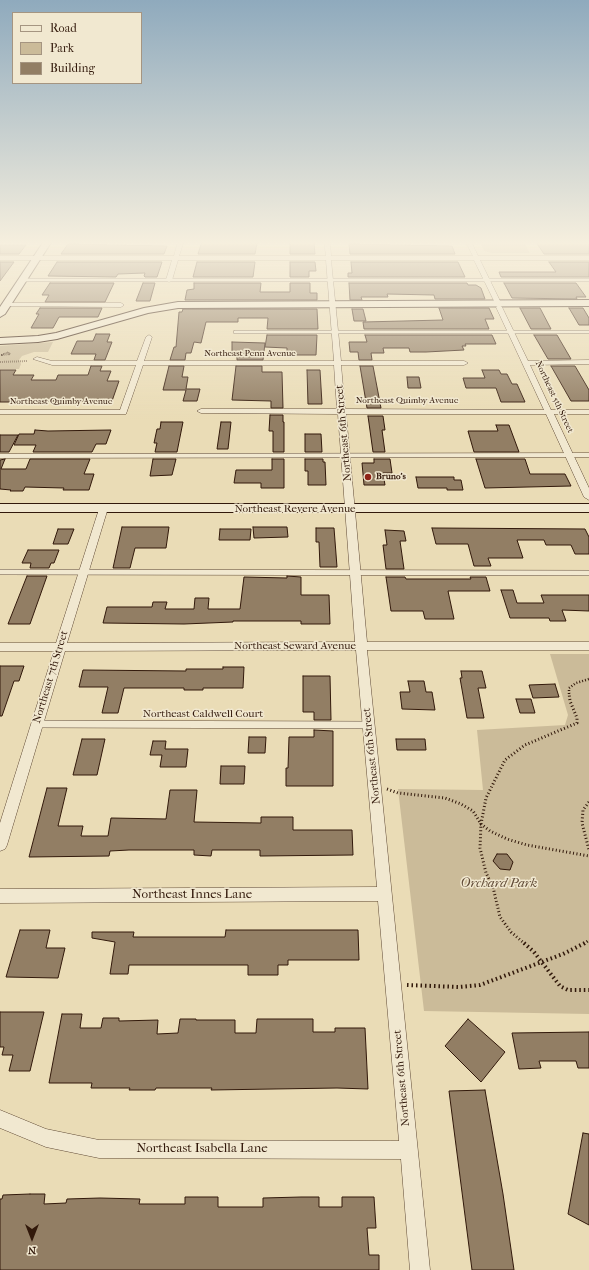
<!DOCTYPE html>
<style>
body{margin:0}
#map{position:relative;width:589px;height:1270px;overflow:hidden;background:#eadcb6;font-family:"IM FELL French Canon",serif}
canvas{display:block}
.legend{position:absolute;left:12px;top:12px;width:130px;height:72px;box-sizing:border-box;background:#f1e8d0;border:1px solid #a59581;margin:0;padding:5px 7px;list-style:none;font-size:12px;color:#32190b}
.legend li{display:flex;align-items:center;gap:8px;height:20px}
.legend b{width:20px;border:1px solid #a59581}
.north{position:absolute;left:12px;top:1218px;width:40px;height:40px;-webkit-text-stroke:3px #f1e8d0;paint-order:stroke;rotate:180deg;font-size:11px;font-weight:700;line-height:16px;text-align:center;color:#32190b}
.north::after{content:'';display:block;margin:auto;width:14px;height:18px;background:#32190b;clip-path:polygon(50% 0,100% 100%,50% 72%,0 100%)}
</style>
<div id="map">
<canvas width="589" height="1270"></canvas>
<ul class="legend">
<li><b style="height:5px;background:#f1e8d0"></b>Road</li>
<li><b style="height:11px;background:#cbbb99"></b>Park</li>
<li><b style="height:11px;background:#927e64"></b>Building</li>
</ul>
<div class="north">N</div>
</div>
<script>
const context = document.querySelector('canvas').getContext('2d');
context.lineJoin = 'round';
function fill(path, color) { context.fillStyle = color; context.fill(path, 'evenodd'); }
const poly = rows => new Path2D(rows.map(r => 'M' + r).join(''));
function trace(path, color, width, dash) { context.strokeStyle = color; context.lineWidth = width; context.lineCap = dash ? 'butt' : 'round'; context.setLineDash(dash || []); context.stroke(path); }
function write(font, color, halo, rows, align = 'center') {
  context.font = font + ' "IM FELL French Canon",serif'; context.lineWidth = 3; context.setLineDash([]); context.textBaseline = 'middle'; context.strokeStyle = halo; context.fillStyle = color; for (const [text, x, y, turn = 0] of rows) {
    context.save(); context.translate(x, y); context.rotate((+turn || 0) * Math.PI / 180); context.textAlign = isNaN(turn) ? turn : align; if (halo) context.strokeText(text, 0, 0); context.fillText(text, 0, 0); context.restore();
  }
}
const green = poly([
 [479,241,523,241,530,253,491,253,484,251],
 [53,342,48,352,34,352,22,356,19,360,21,364,19,369,0,369,0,346],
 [550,654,589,654,589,1014,424,1011,398,789,483,790,477,730,565,725,568,715]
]);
const building = poly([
 [202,241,257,243,255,254,198,254,202,241],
 [540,241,589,241,589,254,544,254,536,242,540,241],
 [290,242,314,242,315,254,290,254,290,242],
 [68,244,117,245,167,246,164,254,61,254,68,244],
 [349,244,452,246,455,254,350,254,349,244],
 [0,245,26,245,19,254,0,254,0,245],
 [0,262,14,262,0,281,0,262],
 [57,262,162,262,157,277,145,277,144,276,145,273,118,274,116,277,48,276,57,262],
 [197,262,255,262,253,277,193,277,197,262],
 [290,262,315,262,316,271,309,271,309,277,290,277,290,262],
 [351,262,458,262,465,277,348,277,348,273,352,273,351,262],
 [549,262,589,262,589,277,501,277,499,272,556,272,549,262],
 [50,283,114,283,105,302,45,302,49,295,42,295,50,283],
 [143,283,155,283,150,301,136,301,143,283],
 [194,283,261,283,260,292,290,292,290,283,310,283,310,293,317,293,317,300,185,300,187,290,194,289,194,283],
 [349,283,467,283,468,285,476,285,481,288,485,299,435,299,434,295,387,294,388,297,361,297,362,300,350,300,349,283],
 [504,283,576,283,586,297,576,297,577,299,512,298,504,283],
 [40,308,102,308,98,317,59,317,53,328,31,328,39,314,36,314,40,308],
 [439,308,489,308,494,319,485,319,489,329,364,329,363,322,443,320,439,308],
 [520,308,540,308,551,329,531,329,520,308],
 [569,308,583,308,589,318,589,325,579,325,569,308],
 [183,309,317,309,318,329,267,329,268,318,238,318,238,322,206,322,201,343,194,342,191,353,186,353,185,360,170,360,174,347,176,347,179,312,182,312,183,309],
 [352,309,363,309,366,321,354,321,352,309],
 [96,334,110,334,107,342,112,342,105,360,94,360,96,354,71,354,77,341,93,341,96,334],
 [267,335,317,335,316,355,287,355,287,348,265,347,267,335],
 [365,335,492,335,496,344,465,344,466,346,462,346,464,350,426,352,410,352,409,348,383,348,384,353,371,353,372,360,359,360,358,352,350,352,349,342,367,342,365,335],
 [534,335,557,335,571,359,548,359,534,335],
 [232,342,265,343,263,360,237,360,237,353,232,353,232,342],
 [91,366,102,366,100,371,111,371,107,381,119,381,112,401,27,401,26,402,0,402,0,370,16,370,13,375,34,375,31,380,56,380,58,375,88,375,91,366],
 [169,366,184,366,182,377,188,377,186,389,200,389,197,401,183,401,186,390,163,390,169,366],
 [236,366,262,366,262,372,282,372,283,408,271,408,271,401,232,400,236,366],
 [360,366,373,366,381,408,367,408,360,366],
 [551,366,575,366,589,390,589,401,571,401,551,366],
 [307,370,320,370,322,404,308,404,307,370],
 [482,370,499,370,501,374,507,374,512,384,517,384,525,402,501,402,496,388,466,388,463,378,485,378,482,370],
 [407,377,419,377,421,388,408,388,407,377],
 [270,415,283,415,283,422,284,422,284,452,273,452,273,431,269,431,270,415],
 [368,416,383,416,385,430,382,430,385,452,373,452,368,416],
 [161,422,183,422,177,452,155,452,157,443,154,443,157,429,160,429,161,422],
 [221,422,231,422,228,449,217,449,221,422],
 [496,425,509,425,519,452,474,452,468,431,498,431,496,425],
 [35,430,48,431,111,430,106,444,96,444,92,452,33,452,36,445,14,445,19,434,34,434,35,430],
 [305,434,321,434,322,452,305,452,305,434],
 [0,435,18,435,9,452,0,452,0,435],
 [5,459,1,469,26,469,30,459,90,459,84,474,94,474,89,490,63,490,64,488,25,487,23,491,10,491,11,490,0,489,0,460,5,459],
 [153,459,176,459,172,475,150,476,153,459],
 [272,459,284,459,284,488,261,488,261,483,234,483,236,470,272,470,272,459],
 [305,459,323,459,323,462,325,462,326,485,308,485,308,471,305,471,305,459],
 [374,459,390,459,392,473,383,473,385,485,364,485,362,463,374,463,374,459],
 [476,459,525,459,530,474,565,474,571,486,485,488,476,459],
 [416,477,454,477,454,480,461,480,463,490,447,490,447,488,418,488,416,477],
 [122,527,169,527,166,548,135,548,130,568,113,568,122,527],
 [253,527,287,527,288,537,254,538,253,527],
 [316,528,334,528,337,567,320,567,319,542,316,542,316,528],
 [432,528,585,529,589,537,589,554,575,554,571,545,546,545,544,540,517,540,523,558,488,558,491,566,474,566,468,544,436,544,432,528],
 [58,529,74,529,68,544,53,544,58,529],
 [220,529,251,529,250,540,219,540,220,529],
 [385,530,404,531,406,541,400,541,404,569,386,569,383,545,387,545,385,530],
 [28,550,59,550,54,563,51,563,49,568,30,568,31,563,22,563,28,550],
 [27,576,47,576,30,624,8,624,27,576],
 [287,576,301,577,301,595,329,595,330,624,301,624,301,621,233,621,233,622,184,624,103,623,107,607,152,607,153,602,167,602,165,609,194,609,195,598,209,598,208,609,240,609,244,577,287,578,287,576],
 [386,577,405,577,406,579,471,579,470,577,486,577,490,591,448,591,454,619,425,619,423,611,391,611,386,577],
 [501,590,513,590,517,603,544,603,541,595,589,595,589,611,562,610,566,621,550,621,549,618,510,618,501,590],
 [0,666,24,666,19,681,14,681,2,716,0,716,0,666],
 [223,667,244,667,243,688,203,688,203,690,184,690,184,688,124,688,118,713,102,713,108,687,79,687,83,670,186,671,186,669,223,669,223,667],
 [461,671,482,671,486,688,478,688,484,718,467,718,460,678,462,678,461,671],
 [303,676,330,676,331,720,314,720,314,712,303,712,303,676],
 [408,681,424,681,426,692,432,692,435,710,402,709,400,692,410,692,408,681],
 [555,684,559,697,533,698,529,685,555,684],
 [516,699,531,699,535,713,520,713,516,699],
 [314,730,333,731,333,786,286,786,286,768,288,768,289,737,314,737,314,730],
 [249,737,266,737,265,753,248,753,249,737],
 [82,739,105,739,97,775,73,775,82,739],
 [396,739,425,739,426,750,397,750,396,739],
 [153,741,166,741,165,749,188,749,186,767,160,767,162,755,150,755,153,741],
 [221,766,245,766,244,784,220,784,221,766],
 [47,788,67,788,58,826,83,826,81,836,108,836,111,818,166,819,170,790,197,790,194,822,261,823,261,817,293,817,293,830,352,830,353,855,260,856,260,850,212,850,211,856,194,855,194,850,129,850,110,851,109,856,29,857,47,788],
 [497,854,507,854,513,862,510,870,500,869,493,861,497,854],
 [20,930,50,930,46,948,65,948,58,978,6,977,20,930],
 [226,930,358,930,359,960,288,960,288,965,278,965,278,975,248,975,248,965,129,965,128,974,110,974,115,942,92,938,92,932,134,932,133,937,225,937,226,930],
 [0,1012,44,1012,30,1071,9,1071,13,1055,2,1055,4,1047,0,1047,0,1012],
 [62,1014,82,1014,80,1028,101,1028,103,1018,119,1018,119,1021,158,1020,157,1034,178,1033,180,1019,196,1019,196,1020,235,1020,235,1033,256,1033,257,1019,313,1019,313,1032,335,1032,335,1028,365,1028,368,1089,337,1088,211,1090,212,1088,156,1088,155,1090,129,1090,130,1088,91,1088,92,1083,49,1083,62,1014],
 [468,1019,505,1052,481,1082,445,1046,468,1019],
 [589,1032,589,1068,578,1068,576,1061,539,1061,541,1068,519,1069,512,1033,589,1032],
 [485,1090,503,1194,514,1270,472,1270,449,1091,485,1090],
 [583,1133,589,1134,589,1225,568,1214,583,1133],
 [30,1194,45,1194,44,1204,66,1203,67,1199,100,1198,140,1199,139,1204,185,1204,185,1197,218,1197,218,1207,263,1207,263,1198,301,1197,319,1197,319,1207,342,1207,342,1197,374,1197,376,1228,367,1228,369,1255,379,1255,379,1270,0,1270,0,1199,2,1199,3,1195,30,1194]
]);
const pathFar4 = poly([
 [2,355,8,352,10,354,8,355]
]);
const pathFar3 = poly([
 [4,354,2,355,10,354],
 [0,362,27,361]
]);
const pathFar2 = poly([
 [569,694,569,688,576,683,589,679]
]);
const pathFar1 = poly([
 [387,789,398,793,445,798,461,804,473,811,481,824,490,831,507,839,527,845,589,856],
 [589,802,583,810,582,823,589,850],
 [525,944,511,932,500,917,493,887,486,873,480,848,481,824,486,798,505,760,525,745,577,723,577,718,570,701,569,693],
 [584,944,589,940]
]);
const path = poly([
 [524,943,534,952,560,986,568,990,589,990],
 [407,985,459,987,480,985,563,954,585,943]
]);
const laneFar3 = poly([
 [22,280,589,280],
 [235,332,589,332]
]);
const laneFar2 = poly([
 [0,456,589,455]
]);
const laneFar1 = poly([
 [0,572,589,573]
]);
const lane = poly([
 [37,724,368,725]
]);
const street = poly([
 [178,241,184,241,179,256,326,256,324,241,330,241,331,256,473,256,465,241,471,241,478,256,589,256,589,260,480,260,501,303,498,305,495,303,474,260,331,260,341,361,464,361,468,363,464,365,341,365,345,409,544,410,496,307,499,305,502,307,528,361,589,360,589,364,530,365,551,410,589,410,589,414,554,414,589,488,589,500,584,497,546,414,346,414,367,642,589,642,589,650,367,650,430,1270,410,1270,401,1159,99,1158,46,1147,0,1128,0,1110,46,1129,99,1140,399,1141,378,901,0,903,0,889,377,887,356,650,65,651,7,845,5,849,0,851,0,823,54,651,0,651,0,643,56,643,100,506,103,505,108,508,67,643,355,642,338,414,201,413,197,411,201,409,337,409,334,365,143,365,126,414,0,414,0,410,120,410,136,365,52,365,33,359,37,357,52,361,137,361,146,337,149,335,152,337,144,361,334,361,326,260,178,260,172,280,169,282,166,280,172,260,0,260,0,256,174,256,178,241],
 [6,303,121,303,124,305,121,307,4,306,3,305,6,303]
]);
const secondary = poly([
 [44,241,52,241,5,314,0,317,0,307,44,241],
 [589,300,589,306,178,308,148,313,57,339,38,342,0,344,0,338,38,336,56,333,144,308,178,302,589,300],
 [0,504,589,504,589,512,0,512,0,504]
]);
const markers = [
 [368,477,4,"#8f2418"]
];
const farStreetnames = [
 ["Northeast Penn Avenue",250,354],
 ["Northeast 5th Street",554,397,65],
 ["Northeast Quimby Avenue",407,401],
 ["Northeast Quimby Avenue",61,402]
];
const farPoinames = [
 ["Bruno's",376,477]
];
const streetNames = [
 ["Northeast 6th Street",344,433,-95],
 ["Northeast Revere Avenue",295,509],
 ["Northeast Seward Avenue",295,646],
 ["Northeast 7th Street",51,677,-73],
 ["Northeast Caldwell Court",203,714],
 ["Northeast 6th Street",372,756,-96],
 ["Northeast 6th Street",402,1078,-95]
];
const nearParknames = [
 ["Orchard Park",499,884]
];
const nearStreetnames = [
 ["Northeast Innes Lane",192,895],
 ["Northeast Isabella Lane",202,1149]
];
fill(green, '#cbbb99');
fill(building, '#927e64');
trace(building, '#32190b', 1);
trace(laneFar3, '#604a36', 4);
trace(laneFar2, '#604a36', 5);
trace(laneFar1, '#604a36', 6);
trace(lane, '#604a36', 8);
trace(street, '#604a36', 1);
trace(secondary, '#32190b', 2);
trace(pathFar4, '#32190b', 1.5, [0.5, 1]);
trace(pathFar3, '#32190b', 2, [0.5, 1.5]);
trace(pathFar2, '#32190b', 2.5, [1, 2]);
trace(pathFar1, '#32190b', 3, [1, 2.5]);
trace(path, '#32190b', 4, [1.5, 3]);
trace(laneFar3, '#f1e8d0', 3);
trace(laneFar2, '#f1e8d0', 4);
trace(laneFar1, '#f1e8d0', 5);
trace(lane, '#f1e8d0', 7);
fill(street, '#f1e8d0');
fill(secondary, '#f1e8d0');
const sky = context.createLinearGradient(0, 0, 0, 419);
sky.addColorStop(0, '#8faabd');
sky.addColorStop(0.58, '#f6efde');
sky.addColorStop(1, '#f6efde00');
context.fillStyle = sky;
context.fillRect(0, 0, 589, 419);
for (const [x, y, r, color] of markers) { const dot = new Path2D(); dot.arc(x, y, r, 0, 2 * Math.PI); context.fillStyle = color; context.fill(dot); trace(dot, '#f1e8d0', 1.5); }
write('9px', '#32190b', '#f1e8d0', farStreetnames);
write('bold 9px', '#32190b', '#f1e8d0', farPoinames, 'left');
write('11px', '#32190b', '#f1e8d0', streetNames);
write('italic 13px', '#604a36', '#f1e8d0', nearParknames);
write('13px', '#32190b', '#f1e8d0', nearStreetnames);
</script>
